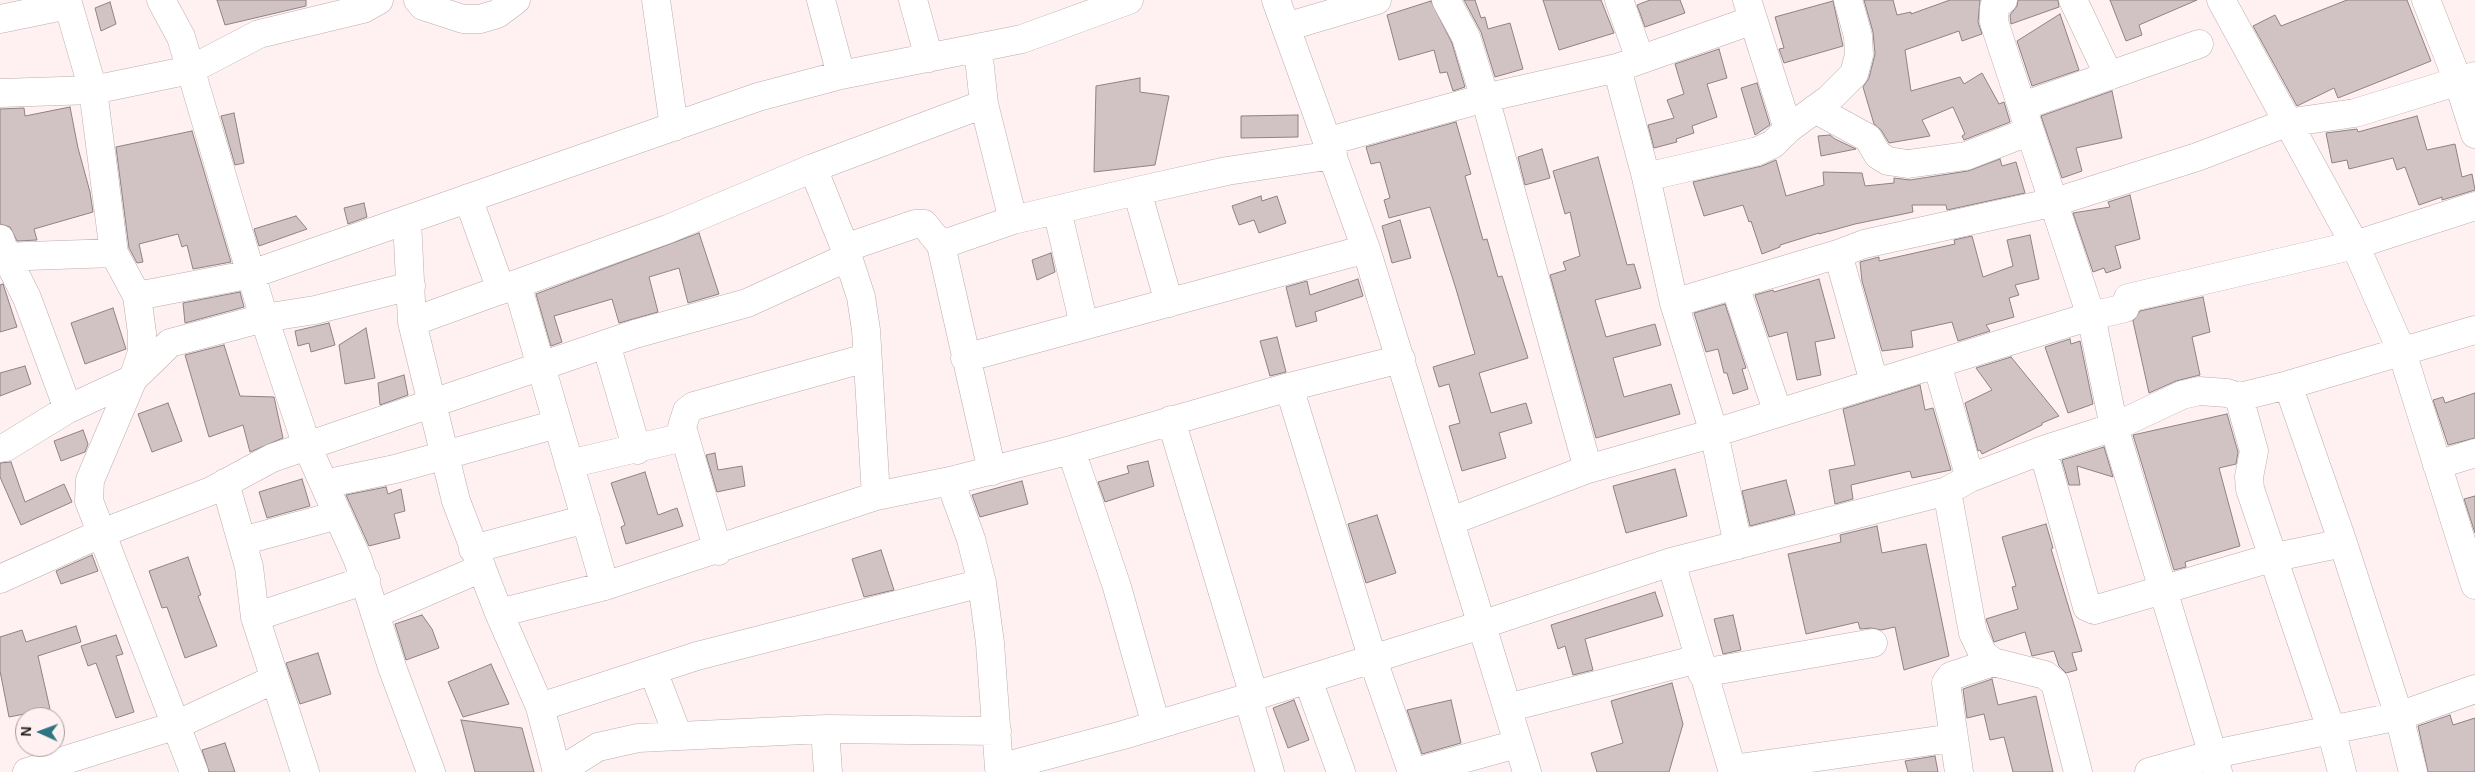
<!DOCTYPE html>
<style>
body{margin:0}
#map{position:relative;width:2475px;height:772px;overflow:hidden;background:#fff0f1;font-family:Arial,sans-serif}
canvas{display:block}
.north{position:absolute;left:15px;top:707px;width:50px;height:50px;box-sizing:border-box;background:#fff0f1;border:1px solid #a89d9d;border-radius:50%;rotate:272deg;font-size:14px;font-weight:700;line-height:20px;text-align:center;color:#252020}
.north::after{content:'';display:block;margin:auto;width:18px;height:22px;background:#2f7483;clip-path:polygon(50% 0,100% 100%,50% 72%,0 100%)}
</style>
<div id="map">
<canvas width="2475" height="772"></canvas>
<div class="north">N</div>
</div>
<script>
const context = document.querySelector('canvas').getContext('2d');
context.lineJoin = 'round';
function fill(path, color) { context.fillStyle = color; context.fill(path, 'evenodd'); }
const poly = rows => new Path2D(rows.map(r => 'M' + r).join(''));
function trace(path, color, width, dash) { context.strokeStyle = color; context.lineWidth = width; context.lineCap = dash ? 'butt' : 'round'; context.setLineDash(dash || []); context.stroke(path); }
const building = poly([
 [217,0,306,0,306,6,225,25,217,0],
 [1464,0,1475,0,1481,18,1485,17,1488,29,1510,23,1523,69,1495,77,1481,32,1464,0],
 [1543,0,1601,0,1614,33,1559,50,1543,0],
 [1650,0,1680,0,1685,13,1645,27,1637,5,1650,0],
 [1864,0,1893,0,1897,15,1911,12,1911,14,1950,0,1980,0,1978,22,1982,34,1962,41,1959,31,1905,50,1911,91,1960,77,1964,84,1982,73,1999,104,2004,102,2010,122,1964,140,1962,136,1965,134,1953,107,1922,120,1930,136,1889,143,1881,130,1874,124,1863,87,1869,78,1875,54,1873,32,1864,0],
 [2018,0,2058,0,2059,7,2011,24,2010,15,2017,6,2018,0],
 [2110,0,2197,0,2139,25,2142,35,2126,41,2110,0],
 [2347,0,2407,0,2431,61,2338,98,2334,88,2297,106,2253,26,2275,15,2281,26,2347,0],
 [1431,1,1452,43,1465,87,1453,91,1447,72,1440,73,1434,50,1399,60,1387,15,1431,1],
 [1833,1,1843,46,1784,63,1779,49,1784,48,1775,17,1833,1],
 [110,2,116,24,101,31,95,8,110,2],
 [2060,14,2079,70,2032,86,2017,41,2060,14],
 [1719,49,1727,78,1707,84,1717,117,1692,126,1694,133,1676,139,1677,142,1654,148,1648,125,1674,118,1667,100,1684,94,1675,64,1719,49],
 [1140,78,1140,92,1169,96,1155,165,1094,172,1096,86,1140,78],
 [1757,83,1770,125,1755,135,1741,88,1757,83],
 [2112,91,2122,138,2076,148,2082,171,2062,178,2041,116,2112,91],
 [70,107,78,148,90,192,93,212,34,229,37,240,17,241,10,227,0,224,0,109,24,108,25,116,70,107],
 [234,113,244,163,235,165,221,116,234,113],
 [1298,115,1298,137,1241,138,1241,116,1298,115],
 [2417,116,2427,150,2455,144,2462,177,2472,174,2475,190,2442,200,2442,197,2419,205,2405,167,2397,170,2393,158,2349,169,2347,160,2332,163,2326,133,2357,129,2358,132,2417,116],
 [1456,122,1471,174,1465,176,1483,240,1487,239,1498,277,1502,276,1528,358,1479,373,1491,413,1526,403,1532,423,1499,433,1506,458,1462,471,1449,426,1460,423,1449,384,1439,387,1433,367,1475,354,1456,289,1430,207,1389,218,1384,200,1390,198,1380,162,1371,164,1366,147,1456,122],
 [192,131,231,262,193,269,187,245,182,247,178,234,139,244,143,262,137,263,129,248,116,147,192,131],
 [1830,135,1835,139,1856,149,1821,156,1818,136,1830,135],
 [1542,149,1550,178,1525,185,1518,157,1542,149],
 [1598,157,1627,265,1634,264,1641,288,1595,300,1606,337,1655,324,1661,345,1613,358,1624,397,1671,384,1680,414,1596,438,1550,275,1566,270,1563,262,1580,256,1570,212,1565,214,1553,171,1598,157],
 [2000,159,2002,166,2016,162,2025,193,1947,210,1946,205,1912,205,1913,212,1855,224,1819,234,1819,233,1780,245,1780,247,1762,254,1751,221,1749,222,1743,205,1704,216,1693,182,1762,166,1776,160,1786,196,1824,185,1823,172,1862,173,1865,186,1894,183,1894,178,1910,180,1968,171,2000,159],
 [2130,195,2140,239,2115,246,2121,268,2106,273,2104,268,2093,272,2073,213,2110,207,2108,202,2130,195],
 [1261,196,1262,201,1277,196,1286,223,1259,233,1254,220,1239,225,1232,206,1261,196],
 [364,203,367,217,348,224,344,208,364,203],
 [296,216,307,229,259,246,254,229,296,216],
 [1400,220,1411,258,1392,263,1382,226,1400,220],
 [699,233,719,294,688,303,679,268,649,277,658,312,619,323,612,299,554,316,562,342,551,346,536,294,699,233],
 [2030,235,2039,279,2015,285,2019,295,2009,298,2014,317,1986,325,1990,331,1958,341,1952,322,1911,331,1913,347,1882,351,1862,281,1860,262,1879,257,1879,261,1955,244,1954,240,1972,236,1983,277,2013,266,2007,240,2030,235],
 [1051,253,1055,272,1037,280,1032,260,1051,253],
 [1358,279,1363,296,1315,312,1317,321,1296,327,1286,287,1307,281,1310,295,1358,279],
 [1819,279,1835,338,1815,342,1821,375,1797,380,1787,332,1769,337,1755,295,1773,290,1774,292,1819,279],
 [3,284,17,327,0,332,0,285,3,284],
 [240,292,244,307,185,323,183,303,240,292],
 [2203,297,2210,332,2192,337,2200,375,2176,381,2149,393,2133,321,2140,311,2203,297],
 [1725,304,1746,368,1742,369,1748,389,1733,394,1727,373,1724,373,1718,349,1706,352,1694,313,1725,304],
 [113,308,126,349,85,364,71,323,113,308],
 [329,323,335,345,311,352,309,343,298,346,295,331,329,323],
 [366,328,375,378,345,384,339,345,366,328],
 [1277,337,1286,372,1270,376,1260,341,1277,337],
 [2070,339,2071,344,2080,341,2093,404,2068,413,2045,347,2070,339],
 [224,345,240,396,274,397,283,438,250,452,243,425,209,437,185,355,224,345],
 [2011,357,2059,416,2042,423,2042,425,1982,454,1980,450,1978,451,1965,403,1992,390,1976,368,2011,357],
 [25,366,31,384,0,396,0,373,25,366],
 [404,375,408,395,380,405,378,383,404,375],
 [1920,385,1925,410,1933,408,1951,470,1912,478,1910,471,1851,485,1853,499,1835,504,1829,470,1855,465,1843,409,1920,385],
 [2475,393,2475,438,2448,445,2433,400,2443,397,2445,403,2475,393],
 [168,403,182,441,152,452,138,414,168,403],
 [2227,414,2238,452,2236,464,2219,468,2240,546,2185,562,2186,567,2174,570,2133,435,2227,414],
 [83,430,88,444,85,452,61,461,54,441,83,430],
 [2104,447,2113,477,2077,466,2080,485,2069,485,2062,460,2104,447],
 [715,453,718,470,742,466,745,486,717,492,706,455,715,453],
 [1148,461,1154,486,1105,502,1098,482,1129,473,1127,466,1148,461],
 [11,462,25,502,64,484,72,502,21,525,0,477,0,463,11,462],
 [1675,469,1687,516,1626,533,1613,486,1675,469],
 [645,472,658,515,677,508,683,526,626,544,621,527,625,525,611,483,645,472],
 [302,479,310,506,267,518,259,492,302,479],
 [1786,480,1795,514,1750,526,1742,491,1786,480],
 [1022,481,1028,504,980,517,972,495,1022,481],
 [386,487,388,494,401,489,405,511,394,514,400,538,369,546,346,495,386,487],
 [2475,496,2475,533,2464,499,2475,496],
 [1377,515,1396,573,1366,583,1348,524,1377,515],
 [2046,524,2053,548,2051,549,2082,651,2072,653,2077,670,2066,673,2059,666,2054,651,2032,656,2025,632,1994,642,1986,619,2018,609,2012,587,2016,586,2002,537,2046,524],
 [1877,526,1882,553,1926,544,1949,656,1904,670,1895,627,1881,630,1871,628,1860,629,1858,622,1806,634,1788,554,1841,542,1840,535,1877,526],
 [881,550,894,590,864,597,852,559,881,550],
 [92,555,98,571,61,584,56,571,92,555],
 [188,557,201,595,198,596,217,646,185,658,167,607,162,608,149,571,188,557],
 [1655,592,1663,616,1585,639,1593,670,1573,675,1565,646,1558,649,1551,625,1655,592],
 [422,615,432,629,439,648,406,660,395,624,422,615],
 [1733,615,1741,650,1723,654,1714,619,1733,615],
 [76,626,81,642,38,656,50,709,9,717,0,671,0,637,22,630,26,642,76,626],
 [116,635,123,654,116,656,134,712,116,718,96,663,88,666,81,646,116,635],
 [318,653,331,694,300,704,286,663,318,653],
 [491,664,509,704,463,717,448,682,491,664],
 [1992,679,1998,705,2036,696,2053,772,2013,772,2004,737,1990,740,1984,714,1967,718,1963,689,1992,679],
 [1672,683,1683,724,1669,772,1597,772,1591,753,1623,743,1611,701,1672,683],
 [1294,700,1309,740,1288,748,1273,708,1294,700],
 [1451,700,1461,743,1422,754,1407,710,1451,700],
 [2450,715,2453,725,2475,718,2475,772,2428,772,2418,726,2450,715],
 [461,720,522,728,534,772,475,772,461,720],
 [225,743,235,772,209,772,202,750,225,743],
 [1935,756,1938,772,1908,772,1905,761,1935,756]
]);
const minor = poly([
 [67,0,93,90,114,253,137,296,142,333,142,352,133,379,90,480,89,501,194,772],
 [161,0,181,37,264,318,307,446,358,560,392,667,431,772],
 [418,0,423,6,463,19,480,19,497,14,516,0],
 [656,0,674,127],
 [821,0,841,75],
 [913,0,929,58],
 [1276,0,1366,249,1527,772],
 [1446,0,1466,37,1485,98,1588,469],
 [1619,0,1640,59],
 [1747,0,1788,129],
 [2003,0,1994,7,1994,22,2091,316,2114,427,2218,772],
 [2073,0,2109,76],
 [2221,0,2355,245,2402,352,2475,585],
 [2426,0,2458,81,2475,134],
 [0,19,68,5],
 [1286,27,1377,0],
 [978,49,984,104,1013,220],
 [1617,68,1646,177,1674,303,1714,433,1738,545],
 [0,93,93,90,190,70,259,34,363,9,379,0],
 [2023,106,2199,44],
 [1815,109,1868,138,1878,155,1888,161,1908,164,1966,156,2030,131],
 [1329,141,1485,98,1617,68,1753,20],
 [813,168,845,248,861,297,866,330,876,496],
 [1646,177,1758,151,1773,144,1788,129,1829,99,1854,74,1859,55,1858,36,1848,0],
 [1137,191,1169,303],
 [468,198,501,290],
 [1057,210,1084,325],
 [407,220,412,322,456,501,499,613,540,707,557,772],
 [0,239,6,256,27,298,68,409],
 [941,245,1013,220,1137,191,1227,171,1333,155],
 [845,248,915,224,924,224,941,245,992,471],
 [1838,254,1874,382],
 [0,257,114,253],
 [517,284,605,586],
 [1735,286,1778,413],
 [137,296,252,274,758,97,841,75,1022,39,1129,0],
 [1674,303,1838,254,1864,244,2055,202,2197,157,2286,123,2355,113,2475,76],
 [412,322,668,229,813,168,984,104],
 [606,344,637,450],
 [965,358,1366,249],
 [1937,364,1970,478],
 [2288,385,2343,543,2399,716,2413,772],
 [1289,387,1373,660,1412,772],
 [2239,397,2254,451,2249,477,2250,489,2331,729,2342,772],
 [1171,420,1254,696],
 [0,448,6,447,68,409,133,379,170,343,264,318,315,310,411,286],
 [1071,450,1117,587,1156,725],
 [2043,450,2087,607,2094,610,2271,558,2343,543],
 [569,464,684,437],
 [2437,465,2475,453],
 [950,481,971,539,982,583,990,643,999,768,1123,735,1254,696,1481,625,1671,562,1947,491,1970,478,2043,450,2114,427,2182,395,2199,391,2227,393,2239,397,2288,385,2475,330],
 [225,483,249,567,255,617,305,772],
 [324,484,395,469,557,424],
 [1947,491,1973,633,1983,654,1993,662,2045,675,2055,683,2078,772],
 [1451,521,1588,469,1714,433,2091,316,2125,308,2128,298,2355,245,2475,206],
 [242,541,338,515],
 [473,549,586,519],
 [718,551,682,427,687,411,694,406,866,358],
 [1671,562,1732,769,1953,738],
 [0,579,102,533,211,491,272,458,635,334,747,303,848,257],
 [499,613,605,586,876,496,950,481,1071,450,1289,387,1401,359],
 [375,614,482,568],
 [255,617,366,580],
 [653,671,678,736],
 [1702,673,1873,643],
 [1308,680,1341,772],
 [1248,698,1270,772],
 [540,707,697,656,982,583],
 [1507,708,1698,659],
 [825,729,828,772],
 [27,772,174,726,275,679],
 [558,772,598,747,638,738,825,729,997,731],
 [1415,772,1517,744],
 [1959,772,1946,683,1951,676,1993,662],
 [2149,772,2214,754,2399,716,2475,689]
]);
fill(building, '#d1c3c4');
trace(building, '#8f8283', 1);
trace(minor, '#bbadae', 29);
trace(minor, '#fff', 28);
</script>
